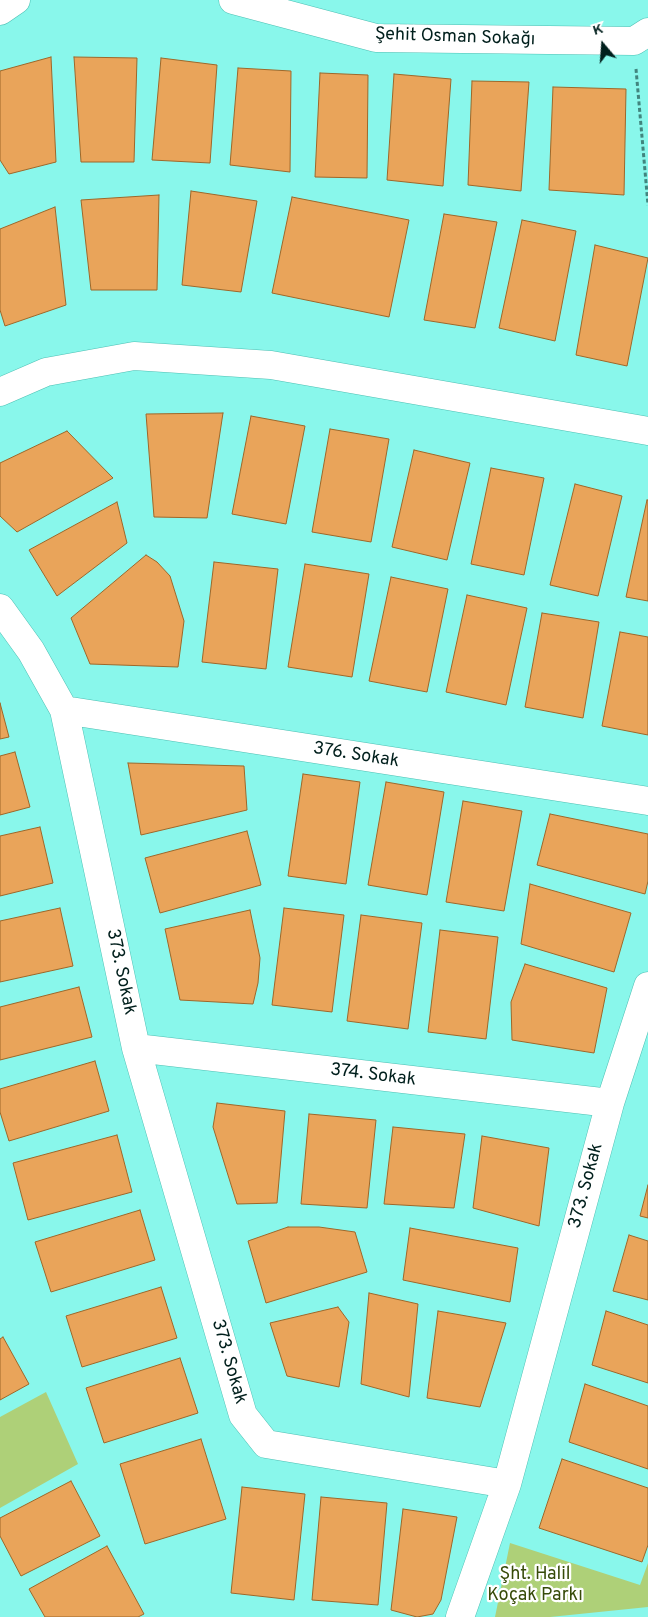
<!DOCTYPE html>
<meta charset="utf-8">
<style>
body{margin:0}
#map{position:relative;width:648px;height:1617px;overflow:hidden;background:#89f7eb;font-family:Overpass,sans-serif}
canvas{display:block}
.north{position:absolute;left:578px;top:20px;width:50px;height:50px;-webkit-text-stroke:4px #fff;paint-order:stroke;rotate:342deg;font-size:14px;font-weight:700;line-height:20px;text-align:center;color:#001f1c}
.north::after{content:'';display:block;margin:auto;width:18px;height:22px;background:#001f1c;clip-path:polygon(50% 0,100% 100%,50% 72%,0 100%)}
</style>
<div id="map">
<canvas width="648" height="1617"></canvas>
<div class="north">K</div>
</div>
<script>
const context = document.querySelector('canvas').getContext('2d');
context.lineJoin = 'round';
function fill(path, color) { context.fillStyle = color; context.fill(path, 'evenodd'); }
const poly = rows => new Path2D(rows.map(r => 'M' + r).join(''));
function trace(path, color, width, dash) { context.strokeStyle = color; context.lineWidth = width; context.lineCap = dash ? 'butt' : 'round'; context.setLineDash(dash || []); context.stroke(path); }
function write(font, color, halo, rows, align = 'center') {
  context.font = font + ' Overpass,sans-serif'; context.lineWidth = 4.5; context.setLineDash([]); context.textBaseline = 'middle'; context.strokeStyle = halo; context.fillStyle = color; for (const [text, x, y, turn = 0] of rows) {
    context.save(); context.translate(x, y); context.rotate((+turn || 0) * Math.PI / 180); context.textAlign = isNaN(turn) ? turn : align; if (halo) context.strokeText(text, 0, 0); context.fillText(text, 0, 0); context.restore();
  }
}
const green = poly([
 [46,1392,78,1464,0,1508,0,1417],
 [510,1543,640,1585,648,1563,648,1607,550,1617,495,1617]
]);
const building = poly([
 [51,57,56,162,9,174,0,160,0,71,51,57],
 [74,57,137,58,134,162,81,162,74,57],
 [161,58,217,65,210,163,152,160,161,58],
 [238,68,291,71,290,172,230,165,238,68],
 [320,73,368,75,367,178,315,177,320,73],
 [394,74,451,79,443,186,387,180,394,74],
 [472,81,529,82,521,191,468,185,472,81],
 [553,87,626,89,624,195,549,190,553,87],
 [191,191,257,201,241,292,182,285,191,191],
 [159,195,157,290,91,290,81,200,159,195],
 [292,197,409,220,389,317,272,293,292,197],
 [55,207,66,305,5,326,0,310,0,229,55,207],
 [444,214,497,222,475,328,424,320,444,214],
 [522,220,576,231,555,341,499,328,522,220],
 [595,245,648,258,627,366,576,355,595,245],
 [223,413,207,518,154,517,146,414,223,413],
 [251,416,305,426,286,524,232,514,251,416],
 [330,429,389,439,371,542,312,532,330,429],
 [67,431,113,478,17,532,0,516,0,463,67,431],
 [414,450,470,463,447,560,392,547,414,450],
 [491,468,544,478,524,575,471,564,491,468],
 [575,484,622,496,598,596,550,585,575,484],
 [647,500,648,500,648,601,626,597,647,500],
 [117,502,127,543,57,596,29,550,117,502],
 [146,555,157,562,170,576,184,621,178,667,90,664,71,618,146,555],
 [214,562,278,569,266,669,202,662,214,562],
 [305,564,369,574,352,677,288,667,305,564],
 [391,577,448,589,427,692,369,681,391,577],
 [467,595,527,608,506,705,446,692,467,595],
 [542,613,599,622,583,718,525,707,542,613],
 [620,632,648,637,648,735,602,726,620,632],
 [0,703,9,737,0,739,0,703],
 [15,752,30,807,0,815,0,756,15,752],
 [128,763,244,766,247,810,141,835,128,763],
 [303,774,360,782,346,884,288,876,303,774],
 [386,782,444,792,427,895,368,885,386,782],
 [463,801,522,811,504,911,446,902,463,801],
 [550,814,648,834,648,881,645,894,537,865,550,814],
 [40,827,53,883,0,896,0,836,40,827],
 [247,831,261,885,160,913,145,858,247,831],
 [530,884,631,913,614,972,521,944,530,884],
 [60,908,73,966,0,982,0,921,60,908],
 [284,908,344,915,332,1012,272,1005,284,908],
 [250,910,260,958,258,983,253,1004,180,1000,165,929,250,910],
 [361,915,422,923,408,1029,347,1021,361,915],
 [440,930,498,937,486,1039,428,1032,440,930],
 [525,964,607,988,594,1053,512,1040,511,1002,525,964],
 [79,987,92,1037,0,1060,0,1007,79,987],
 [95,1061,109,1111,9,1141,0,1112,0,1089,95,1061],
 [217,1103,285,1111,277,1203,237,1204,213,1127,217,1103],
 [309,1114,376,1120,367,1208,301,1204,309,1114],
 [393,1127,465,1134,454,1208,384,1204,393,1127],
 [117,1135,132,1192,28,1220,13,1163,117,1135],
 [482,1136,549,1148,539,1226,473,1208,482,1136],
 [648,1185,648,1218,640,1216,648,1185],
 [140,1210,155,1260,51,1292,35,1242,140,1210],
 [288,1227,319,1227,355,1232,367,1272,266,1303,248,1241,288,1227],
 [410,1228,518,1248,510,1302,403,1280,410,1228],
 [629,1235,648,1241,648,1300,613,1291,629,1235],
 [161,1287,177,1338,82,1367,66,1316,161,1287],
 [369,1293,418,1304,409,1397,361,1384,369,1293],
 [338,1307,349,1322,339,1387,287,1376,270,1323,338,1307],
 [438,1311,506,1323,480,1407,427,1398,438,1311],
 [606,1311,648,1325,648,1383,592,1365,606,1311],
 [3,1337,29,1384,0,1400,0,1339,3,1337],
 [180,1358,198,1413,104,1443,86,1388,180,1358],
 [585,1384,648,1406,648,1469,569,1442,585,1384],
 [201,1439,226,1519,145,1544,120,1464,201,1439],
 [562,1459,648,1488,648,1545,642,1562,539,1528,562,1459],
 [71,1481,100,1536,21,1576,0,1536,0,1518,71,1481],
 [242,1487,305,1494,294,1600,231,1593,242,1487],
 [321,1497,387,1503,378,1605,312,1600,321,1497],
 [403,1509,457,1517,441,1600,433,1614,417,1617,391,1610,403,1509],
 [107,1546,144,1614,138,1617,45,1617,29,1589,107,1546]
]);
const path = poly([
 [636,69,648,205]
]);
const street = poly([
 [233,0,376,38,634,41,648,32],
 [0,11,16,0],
 [0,392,46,372,134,356,271,365,648,431],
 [0,608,31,651,64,710,136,1048,243,1415,266,1444,507,1484,610,1103,648,986],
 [64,710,648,801],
 [136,1048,610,1103],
 [460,1617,507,1484]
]);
const streetNames = [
 ["Şehit Osman Sokağı",455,38,2],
 ["376. Sokak",356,756,9],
 ["373. Sokak",120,972,78],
 ["374. Sokak",373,1076,7],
 ["373. Sokak",587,1186,-75],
 ["373. Sokak",228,1362,74]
];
const parkNames = [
 ["Şht. Halil",535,1575],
 ["Koçak Parkı",535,1596]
];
fill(green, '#aed078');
fill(building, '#e9a45a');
trace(building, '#9e6729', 1);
trace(street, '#4dbfb3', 29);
trace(path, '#41857e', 3, [4, 2.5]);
trace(street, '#fff', 28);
write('18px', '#001f1c', '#fff', streetNames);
write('18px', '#374b09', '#fff', parkNames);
</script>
